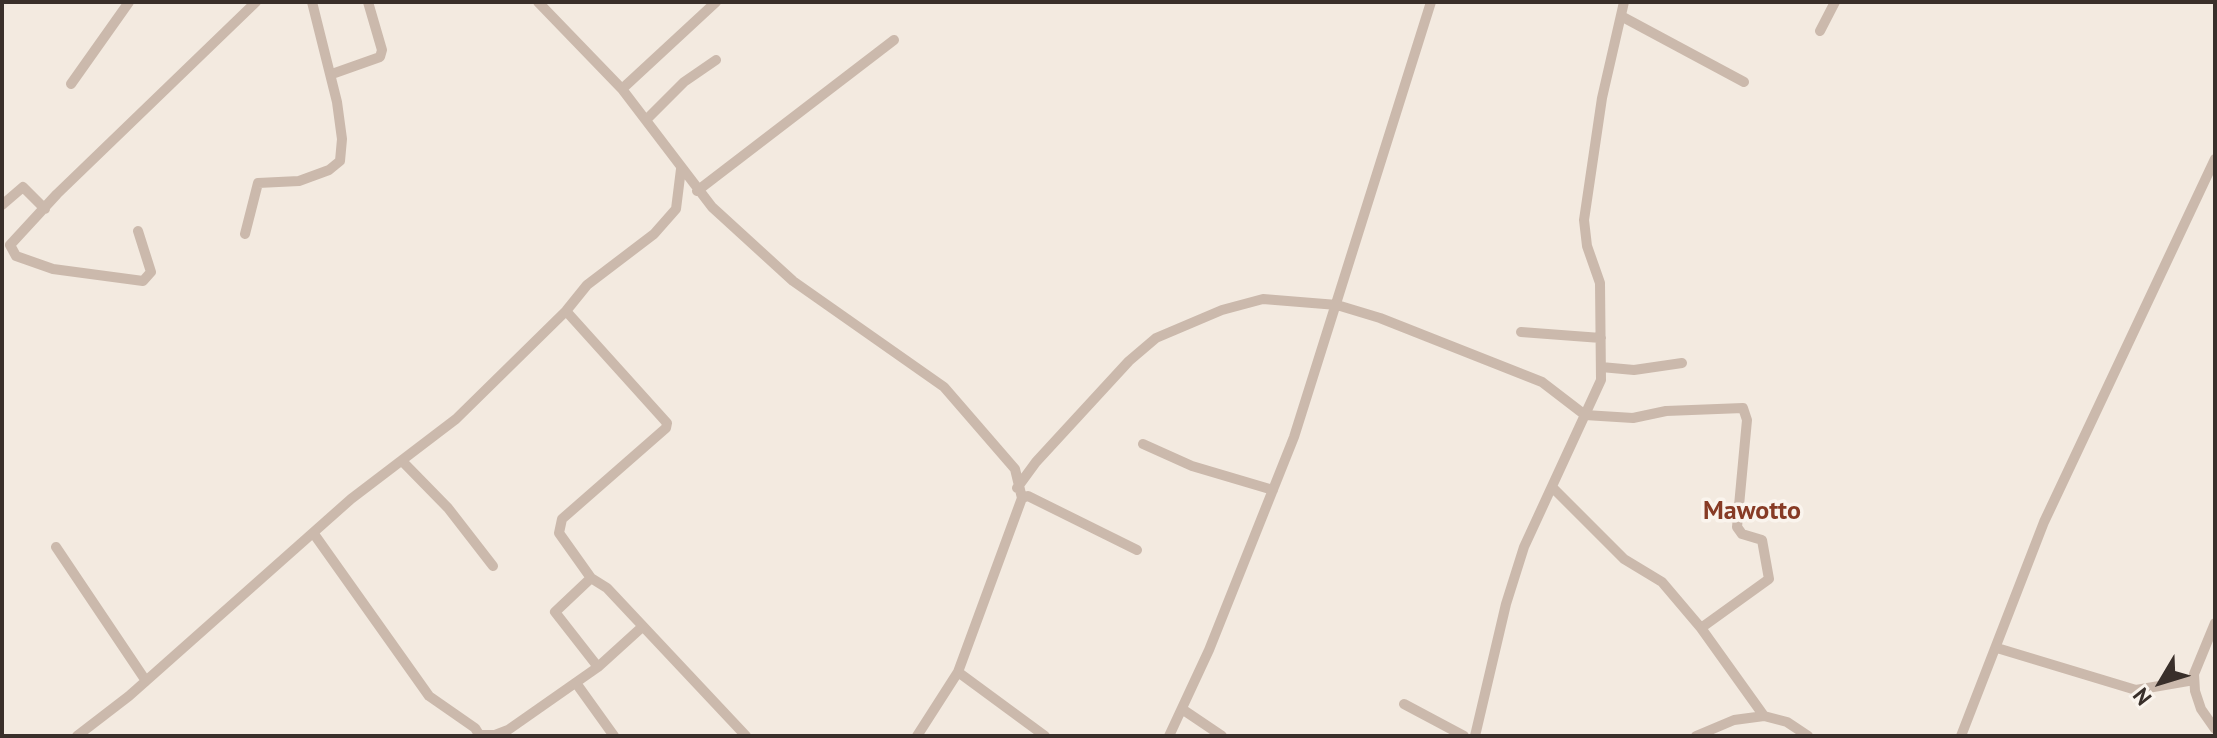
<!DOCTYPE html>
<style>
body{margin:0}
#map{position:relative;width:2217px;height:738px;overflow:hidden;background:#f3eae0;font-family:"PT Sans",sans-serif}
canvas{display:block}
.frame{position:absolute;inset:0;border:4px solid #392f2a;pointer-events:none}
.north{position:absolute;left:2121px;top:642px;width:80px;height:80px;-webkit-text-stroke:6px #faf4ed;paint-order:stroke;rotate:232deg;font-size:22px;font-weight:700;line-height:32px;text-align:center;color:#392f2a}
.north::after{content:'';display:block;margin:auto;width:28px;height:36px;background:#392f2a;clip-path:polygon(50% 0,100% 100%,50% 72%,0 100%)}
</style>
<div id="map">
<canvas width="2217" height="738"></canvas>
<div class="frame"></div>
<div class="north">N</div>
</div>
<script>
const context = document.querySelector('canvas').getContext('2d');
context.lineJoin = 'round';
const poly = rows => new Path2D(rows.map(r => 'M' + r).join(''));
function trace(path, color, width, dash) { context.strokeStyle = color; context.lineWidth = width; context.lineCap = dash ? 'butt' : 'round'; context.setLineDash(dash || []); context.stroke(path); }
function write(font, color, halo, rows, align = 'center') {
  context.font = font + ' "PT Sans",sans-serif'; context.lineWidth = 7; context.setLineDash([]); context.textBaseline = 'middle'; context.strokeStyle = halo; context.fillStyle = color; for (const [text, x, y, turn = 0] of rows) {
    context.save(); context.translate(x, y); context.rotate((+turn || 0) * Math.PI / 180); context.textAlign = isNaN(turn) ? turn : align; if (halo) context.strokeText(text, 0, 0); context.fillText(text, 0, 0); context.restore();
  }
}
const street = poly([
 [538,2,622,89,712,207,793,281,944,387,1015,469,1022,498,958,672,1045,736],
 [1621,16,1744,82],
 [1820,31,1835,2],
 [332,74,380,57,382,50,368,2],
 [71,84,129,2],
 [622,89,716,2],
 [647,119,684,82,716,60],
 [697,191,894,40],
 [2,205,23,187,45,209],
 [138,231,151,272,143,281,53,269,16,256,10,245,57,194,256,2],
 [245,234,258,183,299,181,329,170,340,161,342,139,337,102,312,2],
 [566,311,667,423,666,428,562,519,559,533,591,578,607,588,746,736],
 [1521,332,1601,338],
 [1601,367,1634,370,1682,363],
 [1143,444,1192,466,1273,490],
 [403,462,448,508,493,566],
 [1552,487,1624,559,1662,582,1701,628,1764,716,1734,720,1696,736],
 [1017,488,1036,462,1129,361,1156,338,1222,310,1263,299,1337,305,1380,318,1542,382,1585,415,1633,418,1666,411,1743,408,1747,420,1737,527,1742,534,1762,540,1769,579,1701,628],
 [1022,498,1028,496,1137,550],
 [314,534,429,696,475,728,480,736],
 [56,547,146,681],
 [591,578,555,612,598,667],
 [2215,623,2194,674,2195,691,2201,709,2215,729],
 [1997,648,2136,690,2194,680],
 [576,683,614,736],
 [1404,704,1464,736],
 [1182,709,1222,736],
 [1764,716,1787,722,1808,736],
 [481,735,495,735,508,730,598,667,641,628],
 [77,736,129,696,351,499,456,419,566,311,587,285,654,234,676,209,681,169],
 [917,736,958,672],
 [1169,736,1209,650,1294,437,1431,2],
 [1475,736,1506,604,1524,547,1601,380,1600,283,1587,246,1584,220,1602,98,1624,2],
 [1961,736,2044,522,2215,159]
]);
const quarterNames = [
 ["Mawotto",1752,512]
];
trace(street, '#cbb9ac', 10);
write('bold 26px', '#873b25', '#faf4ed', quarterNames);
</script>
